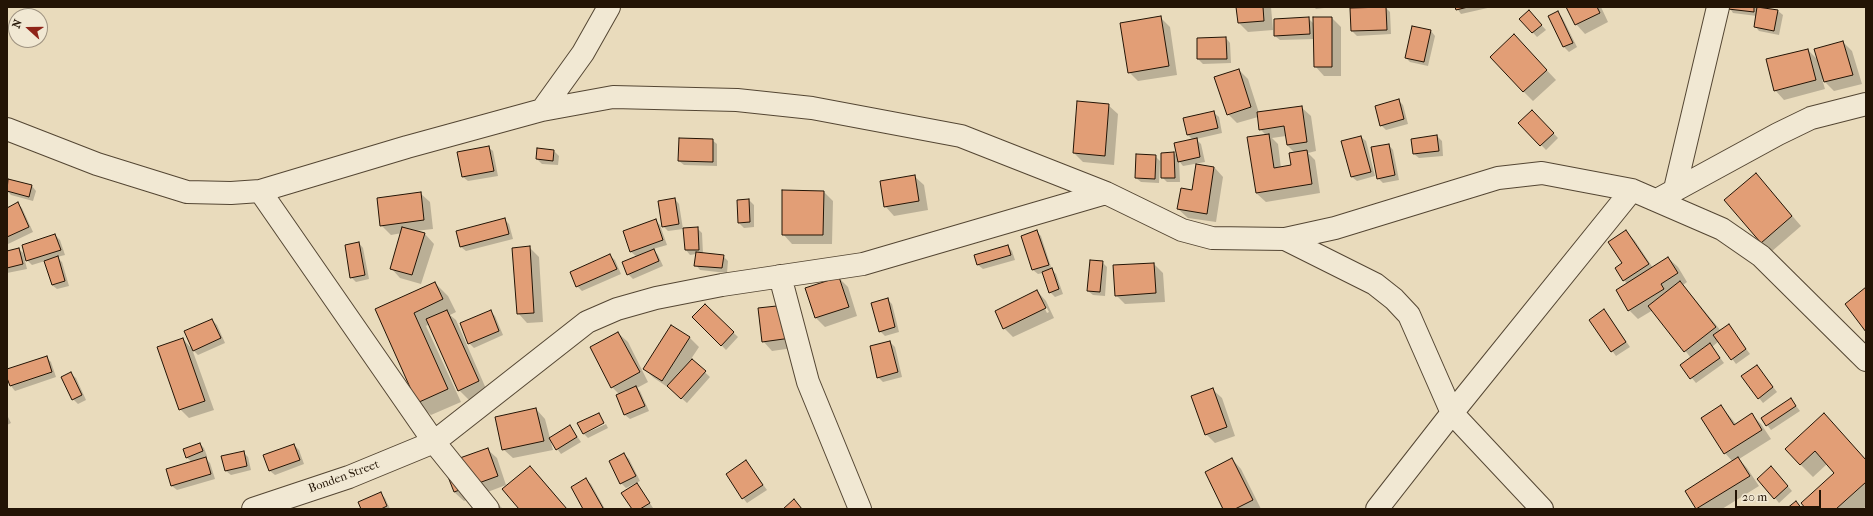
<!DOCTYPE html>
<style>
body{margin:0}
#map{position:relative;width:1873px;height:516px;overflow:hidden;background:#e9dbbc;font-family:"IM FELL French Canon",serif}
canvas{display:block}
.frame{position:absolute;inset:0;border:8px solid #231405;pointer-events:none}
.north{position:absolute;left:8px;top:8px;width:40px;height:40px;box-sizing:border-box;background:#f1e8d3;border:1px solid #9f9381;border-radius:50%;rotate:291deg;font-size:11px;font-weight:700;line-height:16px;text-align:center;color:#231405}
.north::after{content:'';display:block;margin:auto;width:14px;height:18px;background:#8f2418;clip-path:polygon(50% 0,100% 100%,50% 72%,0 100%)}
.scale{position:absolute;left:1735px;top:490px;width:86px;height:18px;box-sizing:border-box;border:2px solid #231405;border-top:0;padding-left:5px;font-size:12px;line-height:14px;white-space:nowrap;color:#231405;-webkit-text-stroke:3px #f1e8d3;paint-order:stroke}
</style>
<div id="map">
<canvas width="1873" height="516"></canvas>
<div class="frame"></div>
<div class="north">N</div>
<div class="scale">20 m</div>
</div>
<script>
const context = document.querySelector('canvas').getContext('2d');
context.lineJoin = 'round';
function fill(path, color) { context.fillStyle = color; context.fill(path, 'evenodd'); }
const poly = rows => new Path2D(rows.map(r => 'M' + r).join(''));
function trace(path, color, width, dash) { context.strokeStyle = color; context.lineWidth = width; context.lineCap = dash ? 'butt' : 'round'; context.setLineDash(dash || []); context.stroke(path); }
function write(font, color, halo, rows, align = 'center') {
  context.font = font + ' "IM FELL French Canon",serif'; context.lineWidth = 3; context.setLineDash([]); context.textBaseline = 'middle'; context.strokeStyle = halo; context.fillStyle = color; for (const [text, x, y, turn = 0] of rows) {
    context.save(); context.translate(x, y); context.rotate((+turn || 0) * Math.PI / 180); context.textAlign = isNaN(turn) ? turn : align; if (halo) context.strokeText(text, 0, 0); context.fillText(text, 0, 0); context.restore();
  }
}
const shadow = poly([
 [1237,7,1271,7,1273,30,1248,32,1239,23],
 [1314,7,1332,7,1316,9],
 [1385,7,1390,12,1391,34,1357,36,1352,31,1351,9],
 [1456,7,1492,7,1461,14],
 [1567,7,1601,7,1608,22,1585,34,1576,24],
 [1729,7,1759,7,1778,11,1783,15,1779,35,1759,31,1755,26,1757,16,1733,13],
 [1557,12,1562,17,1577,47,1569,52,1564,47,1549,16],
 [1533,16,1546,30,1537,37,1520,19],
 [1160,17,1170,27,1177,75,1138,81,1129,72],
 [1308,18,1314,24,1332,18,1341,27,1341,76,1324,76,1315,66,1315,39,1280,40,1275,36],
 [1431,31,1435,36,1428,66,1410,62,1406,58],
 [1226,38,1230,43,1231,63,1203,64,1198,59,1198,39],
 [1843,42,1852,51,1862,84,1834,91,1822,79,1825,89,1784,100,1775,90,1808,50,1819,61],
 [1523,45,1556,80,1533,101,1523,91],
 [1239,70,1248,79,1259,113,1301,107,1311,116,1316,151,1308,153,1315,160,1320,193,1266,202,1256,193,1266,135,1260,129,1258,117,1237,123,1228,114],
 [1286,136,1287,145,1295,153,1292,166,1281,168,1278,144,1272,138],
 [1398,100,1403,105,1408,124,1386,130,1381,125],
 [1108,105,1118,114,1114,165,1083,162,1074,153],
 [1532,111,1558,138,1546,150,1520,123],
 [1214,113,1219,117,1222,133,1196,139,1201,144,1205,162,1183,166,1179,161,1180,182,1167,182,1162,177,1174,153,1178,157,1193,140,1188,135],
 [1437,136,1442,141,1443,156,1419,158,1414,154],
 [1361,137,1366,141,1375,176,1357,181,1352,177,1342,142],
 [712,140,717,144,717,166,684,165,679,161],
 [1389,145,1393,150,1399,180,1383,183,1378,178],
 [488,147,493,151,498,176,468,181,463,177],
 [538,149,554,151,559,156,558,165,542,164,537,159],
 [1155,156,1160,161,1159,183,1141,182,1136,178],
 [1197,165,1214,167,1223,177,1216,222,1188,218,1178,209,1193,191],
 [1756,174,1801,226,1771,252,1761,242],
 [914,176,924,185,928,210,894,216,885,206],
 [9,180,32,186,36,191,33,201,11,195,7,191],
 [824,192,833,201,832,244,792,244,783,234],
 [420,193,430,202,433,229,415,231,425,234,434,244,421,284,400,278,391,268,402,233,391,235,381,225],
 [675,199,679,204,683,229,668,231,663,226],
 [749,200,754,205,754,227,744,228,739,223,738,201],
 [18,204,22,208,33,232,8,244,7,209],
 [504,219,509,224,513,239,466,251,461,247],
 [656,221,660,225,667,245,653,249,658,255,663,266,633,279,628,274,637,257,630,251],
 [697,228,702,233,703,254,723,256,728,261,727,273,700,270,696,265,696,254,690,255,686,250],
 [1626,231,1635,241,1653,268,1668,258,1678,267,1687,282,1683,285,1721,331,1729,326,1750,354,1736,364,1719,341,1712,347,1724,363,1696,383,1681,365,1691,358,1653,310,1638,319,1629,310,1627,284,1616,268,1623,264],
 [1037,232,1041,236,1052,270,1056,274,1063,294,1055,297,1050,292,1043,273,1038,274,1033,270],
 [55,235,60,240,65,255,57,257,62,262,69,286,57,289,52,285,45,261,32,265,27,260],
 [359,243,363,248,369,279,356,282,351,277],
 [1008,246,1012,251,1015,260,983,269,978,265,976,256],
 [529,247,539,257,543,322,527,323,518,313],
 [19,249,23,253,27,269,7,273,7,252],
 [610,256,615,260,621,274,582,291,577,286],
 [1102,262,1107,267,1105,296,1093,295,1088,291],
 [1154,264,1163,273,1165,302,1125,304,1116,295],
 [839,278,848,287,857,316,825,327,816,318],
 [435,283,448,296,456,312,450,315,456,320,487,391,469,400,459,390,429,324,426,326,461,402,431,415,418,403,377,310],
 [1037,291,1046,301,1054,318,1013,337,1004,328],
 [1041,301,1043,301,1049,312,1047,313],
 [887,299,892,304,899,332,885,336,880,331],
 [705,305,738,337,726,350,694,317],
 [759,309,800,347,772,351,763,341],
 [1604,310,1630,347,1616,356,1590,320],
 [490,311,495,316,503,335,474,348,469,343],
 [212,320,217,325,225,343,198,355,192,349],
 [671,327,690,338,699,347,691,359,710,377,687,403,672,390,654,378,644,369],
 [618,333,628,342,648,382,637,388,640,391,649,411,630,419,625,415,617,395,619,394,612,387],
 [183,339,192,349,214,410,189,418,180,409],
 [890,342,895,347,902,377,883,382,878,377],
 [47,358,51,362,56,377,15,391,11,386,7,370],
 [1761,371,1777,392,1763,403,1759,398],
 [71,374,76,378,86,400,78,404,73,399],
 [1212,389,1222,398,1235,436,1215,443,1206,434],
 [1791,399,1800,411,1771,430,1762,418],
 [1721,406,1736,424,1752,415,1761,424,1771,439,1739,459,1747,468,1759,486,1722,509,1698,509,1687,491,1733,462,1725,453],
 [536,409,545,419,550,438,570,426,581,442,561,454,550,439,553,450,513,458,503,449],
 [1824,414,1866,460,1866,506,1863,509,1808,509,1835,473,1827,464,1813,477,1800,464],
 [7,415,11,423,7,425],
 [606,424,608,428,588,438,584,434],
 [200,444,204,448,207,456,204,457,210,463,215,479,177,490,172,486,192,462,186,457],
 [294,445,299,450,304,464,275,475,270,471],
 [487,449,497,458,506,485,464,501,454,492],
 [243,452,248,457,251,470,231,475,226,471],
 [624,454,629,459,640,481,626,488,621,483],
 [1232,459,1241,469,1261,509,1224,509],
 [746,461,767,490,747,503,743,498],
 [530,467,540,477,567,509,520,509],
 [1776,472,1792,491,1779,503,1775,498],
 [586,479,591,484,605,509,584,509],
 [637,485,641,489,653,508,633,509],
 [380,493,385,498,390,509,363,509],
 [488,494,503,509,473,509]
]);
const building = poly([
 [1236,7,1263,7,1264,21,1238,23,1236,7],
 [1386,7,1387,30,1351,31,1350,8,1386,7],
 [1455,7,1468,7,1456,10,1455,7],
 [1566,7,1597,7,1600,13,1575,25,1566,7],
 [1728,7,1754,7,1754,12,1728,9,1728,7],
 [1757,7,1778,10,1774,31,1754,27,1757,7],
 [1529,10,1542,25,1532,33,1519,19,1529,10],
 [1558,11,1573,43,1563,47,1548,16,1558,11],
 [1161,16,1169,66,1128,73,1120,23,1161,16],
 [1309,17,1310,34,1274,36,1274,19,1309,17],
 [1313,17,1332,17,1332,67,1314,67,1313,17],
 [1412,26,1431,30,1424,62,1405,58,1412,26],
 [1514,34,1547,70,1523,92,1490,57,1514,34],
 [1226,37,1227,59,1197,59,1197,38,1226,37],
 [1843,41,1853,75,1824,82,1814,49,1843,41],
 [1808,49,1816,80,1774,91,1766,59,1808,49],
 [1239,69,1251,107,1227,115,1214,77,1239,69],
 [1399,99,1404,119,1380,126,1375,106,1399,99],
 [1077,101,1109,104,1105,156,1073,153,1077,101],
 [1302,106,1307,142,1287,145,1284,126,1259,130,1257,112,1302,106],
 [1532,110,1554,133,1540,146,1518,123,1532,110],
 [1214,111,1218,128,1187,135,1183,118,1214,111],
 [1269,134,1274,168,1291,165,1289,153,1307,150,1312,184,1256,193,1247,137,1269,134],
 [1437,135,1439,151,1413,154,1411,139,1437,135],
 [1361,136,1371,172,1351,177,1341,141,1361,136],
 [679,138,713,139,713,162,678,161,679,138],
 [1197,138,1200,157,1178,162,1174,143,1197,138],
 [1389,144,1395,175,1377,179,1371,147,1389,144],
 [489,146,494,171,462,177,457,152,489,146],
 [537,148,554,150,553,161,536,159,537,148],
 [1174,152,1175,178,1161,178,1161,153,1174,152],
 [1136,154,1156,155,1155,179,1135,178,1136,154],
 [1196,164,1214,167,1207,214,1177,209,1181,188,1192,190,1196,164],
 [1756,173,1792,216,1761,243,1724,200,1756,173],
 [915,175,919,201,884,207,880,181,915,175],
 [8,179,32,185,29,197,7,191,8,179],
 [782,190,824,191,823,235,782,235,782,190],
 [421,192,424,220,380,226,377,198,421,192],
 [675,198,679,224,662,227,658,201,675,198],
 [749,199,750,222,738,223,737,200,749,199],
 [18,202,29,227,7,237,7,208,18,202],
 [505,218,509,234,460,247,456,231,505,218],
 [656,219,663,240,630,252,623,231,656,219],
 [402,227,425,233,412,275,390,269,402,227],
 [698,227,699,250,685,250,683,228,698,227],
 [1037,230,1049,265,1032,270,1021,236,1037,230],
 [1626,230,1649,264,1623,281,1615,268,1622,263,1608,242,1626,230],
 [55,234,61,250,26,261,22,245,55,234],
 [359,242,365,275,350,278,345,245,359,242],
 [1008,245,1011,255,977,265,974,255,1008,245],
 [530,246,534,313,517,314,512,248,530,246],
 [19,248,23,264,7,268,7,251,19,248],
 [654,249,659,261,627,275,622,262,654,249],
 [696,252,724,255,722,268,694,266,696,252],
 [610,254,617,269,576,287,570,272,610,254],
 [58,256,65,281,52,285,44,261,58,256],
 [1668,257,1678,273,1661,284,1664,289,1628,311,1616,290,1668,257],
 [1090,260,1103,261,1100,292,1087,291,1090,260],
 [1154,263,1156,293,1115,296,1113,265,1154,263],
 [1052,268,1059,289,1049,293,1042,272,1052,268],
 [839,277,849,307,815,318,805,288,839,277],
 [1680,281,1716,327,1684,352,1648,306,1680,281],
 [435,282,443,299,414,313,448,389,417,403,375,309,435,282],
 [1866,287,1866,332,1845,304,1866,287],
 [1037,290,1046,308,1003,329,995,311,1037,290],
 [888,298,895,327,879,332,871,303,888,298],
 [705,304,734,332,721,346,692,317,705,304],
 [786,305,791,338,762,342,758,308,786,305],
 [1604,309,1626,342,1611,352,1589,320,1604,309],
 [447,310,479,381,458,391,426,319,447,310],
 [491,310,499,331,468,344,460,323,491,310],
 [212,319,221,338,193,351,184,331,212,319],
 [1729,324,1746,349,1731,360,1713,335,1729,324],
 [671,325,690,337,662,381,643,369,671,325],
 [618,332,640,372,611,388,590,347,618,332],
 [183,338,205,401,179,410,157,347,183,338],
 [890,341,898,372,877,378,870,346,890,341],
 [1710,343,1720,358,1690,379,1680,365,1710,343],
 [47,356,52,372,10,386,7,378,7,369,47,356],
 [692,359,706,371,681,399,667,386,692,359],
 [1757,365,1773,387,1758,399,1741,376,1757,365],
 [71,372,82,395,72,400,61,377,71,372],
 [636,386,645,406,624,415,616,395,636,386],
 [1213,388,1227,427,1205,435,1191,396,1213,388],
 [1791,398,1796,406,1766,426,1761,418,1791,398],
 [1721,405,1734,425,1752,413,1762,430,1724,454,1701,418,1721,405],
 [536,408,544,441,502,450,495,417,536,408],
 [599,413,604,423,583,434,577,423,599,413],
 [1824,413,1866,460,1866,482,1836,509,1806,509,1801,503,1834,473,1815,451,1800,465,1785,449,1824,413],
 [570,425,577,437,556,450,549,438,570,425],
 [200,443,203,451,186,458,183,449,200,443],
 [294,444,300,460,269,471,263,455,294,444],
 [488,448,498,476,454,492,443,464,488,448],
 [244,451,247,466,225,471,221,456,244,451],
 [624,453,636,476,620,484,609,461,624,453],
 [206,457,211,474,171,486,166,469,206,457],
 [1738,457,1750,476,1696,509,1685,491,1738,457],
 [1232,458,1253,500,1235,509,1223,509,1205,472,1232,458],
 [746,460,763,485,742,499,726,474,746,460],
 [530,466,567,509,519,509,502,489,530,466],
 [1771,466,1788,486,1774,499,1757,479,1771,466],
 [586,478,603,508,601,509,583,509,571,487,586,478],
 [637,483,650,503,640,509,632,509,621,493,637,483],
 [381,492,387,506,381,509,361,509,358,502,381,492],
 [794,499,802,509,783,509,794,499],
 [1796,501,1802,509,1786,509,1796,501]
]);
const minor = poly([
 [542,110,583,53,609,7],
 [7,129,97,164,187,192,231,193,260,191,407,147,542,110,613,97,737,100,812,108,961,136,1106,193,1182,230,1212,238,1285,239,1335,228,1498,178,1542,173,1632,190,1722,229,1761,256,1866,360],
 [1675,189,1718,7],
 [260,191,434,442,488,509],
 [1657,200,1778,134,1811,118,1866,104],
 [1285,239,1375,284,1394,299,1409,315,1452,413,1542,509],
 [780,276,808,382,860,509],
 [253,509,349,477,434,442,587,322,617,309,656,298,722,285,863,264,1106,193],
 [1377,509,1452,413,1632,190]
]);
const streetNames = [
 ["Bonden Street",344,477,-20]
];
fill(shadow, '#0003');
fill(building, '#e29e76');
trace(building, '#231405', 1);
trace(minor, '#544633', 24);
trace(minor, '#f1e8d3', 22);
write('12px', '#231405', '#f1e8d3', streetNames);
</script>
